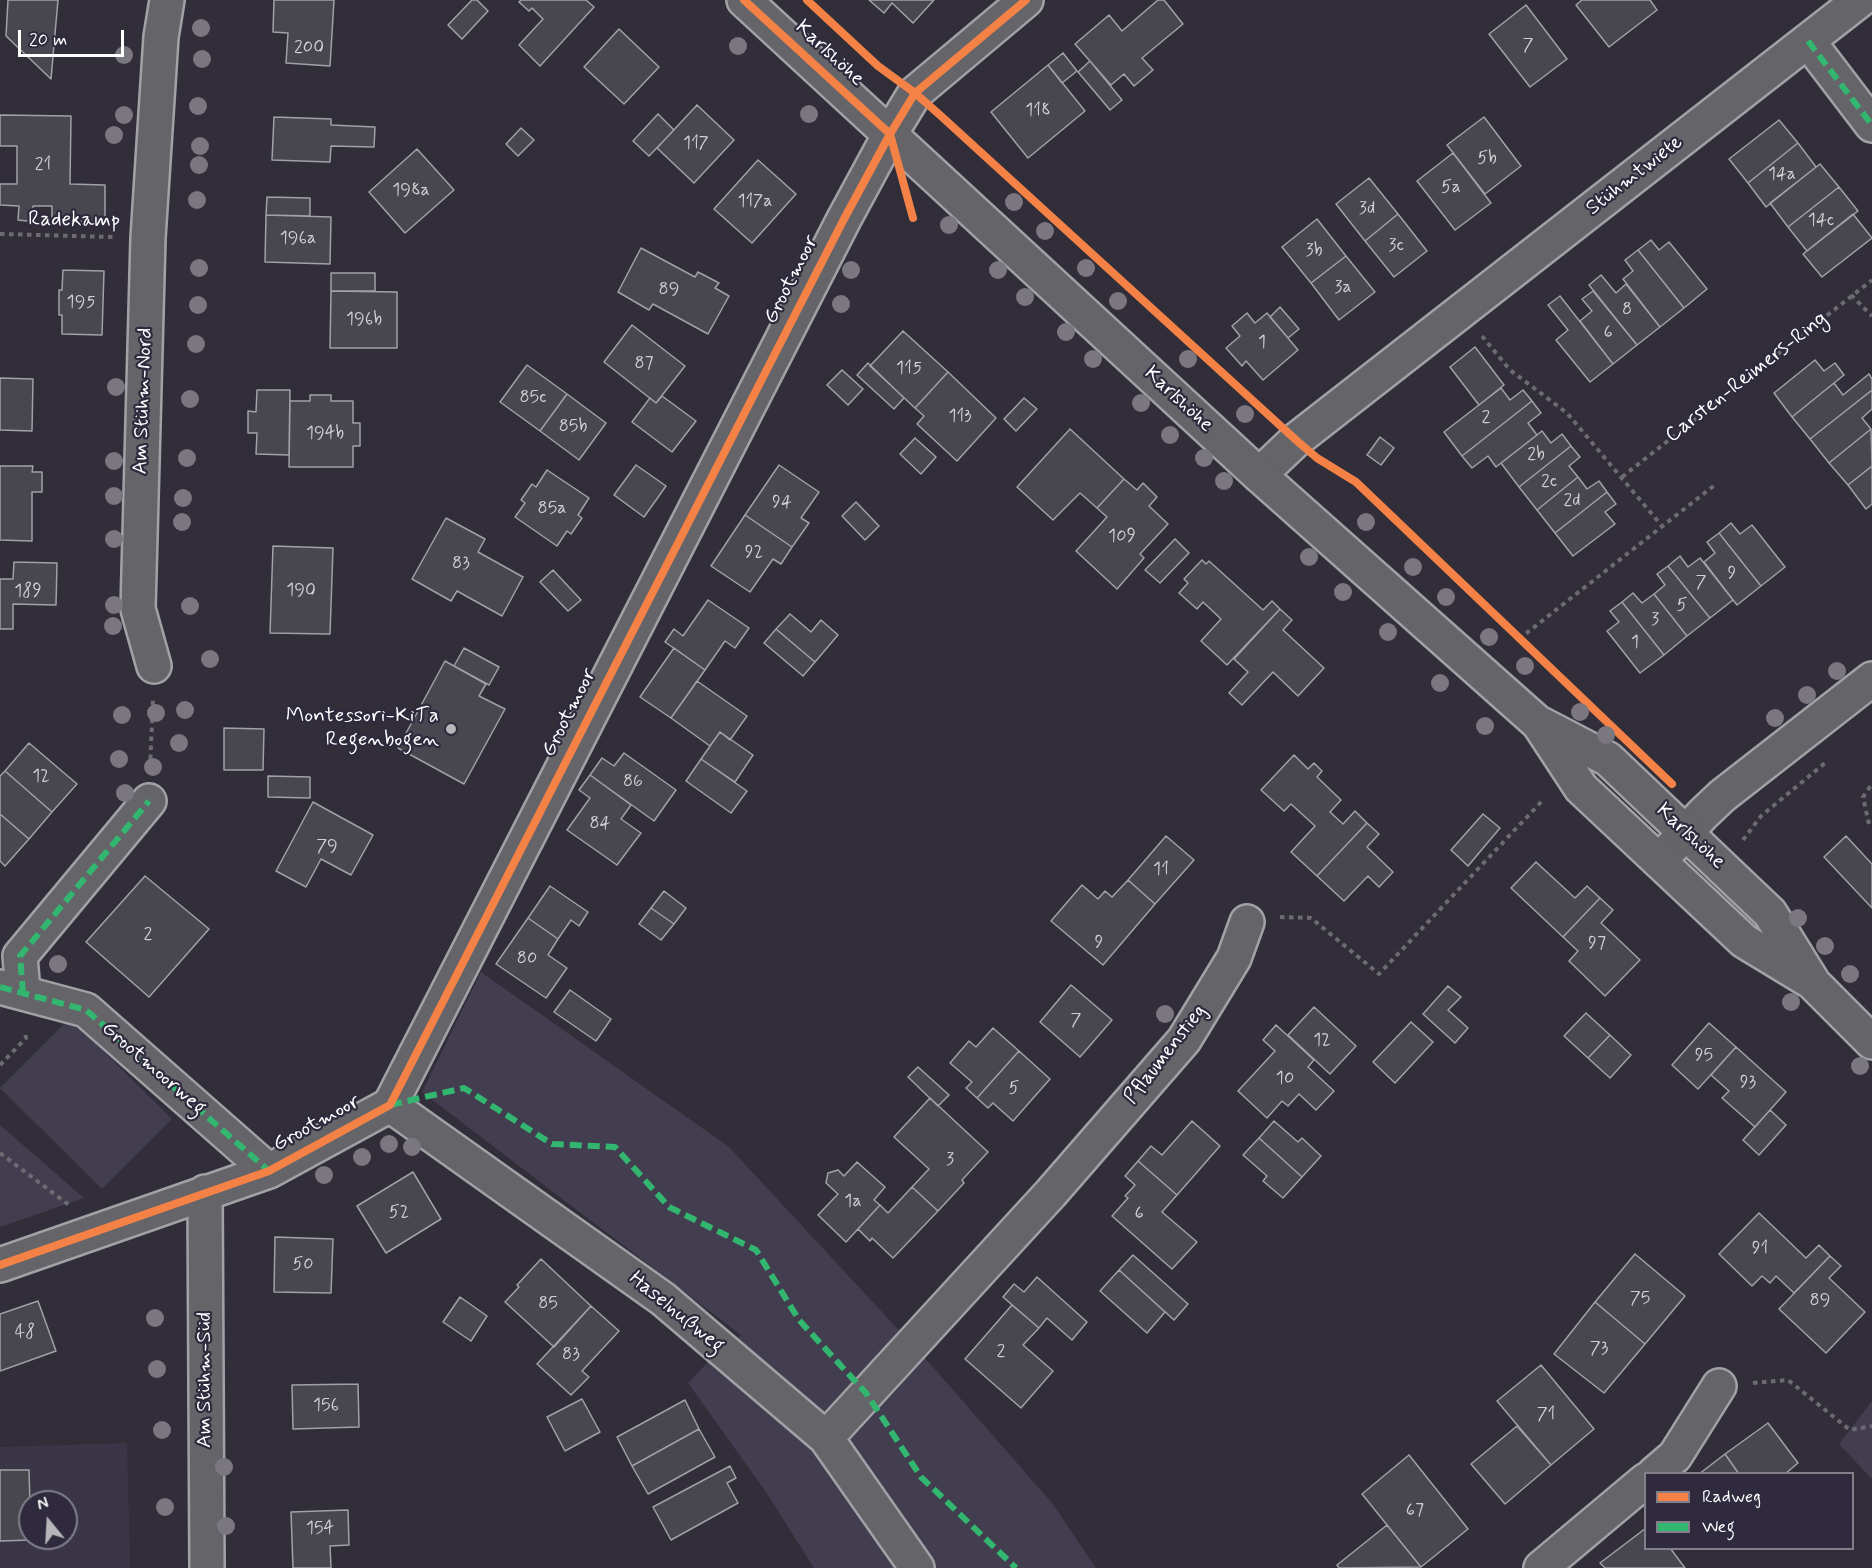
<!DOCTYPE html>
<meta charset="utf-8">
<style>
body{margin:0}
#map{position:relative;width:1872px;height:1568px;overflow:hidden;background:#312e39;font-family:Mynerve,sans-serif}
canvas{display:block}
.legend{position:absolute;left:1644px;top:1472px;width:210px;height:78px;box-sizing:border-box;background:#2f2a3d;border:2px solid #827f8b;margin:0;padding:8px 10px;list-style:none;font-size:18px;color:#fff}
.legend li{display:flex;align-items:center;gap:12px;height:30px}
.legend b{width:30px;border:2px solid #827f8b}
.north{position:absolute;left:18px;top:1490px;width:60px;height:60px;box-sizing:border-box;background:#2f2a3d;border:2px solid #827f8b;border-radius:50%;rotate:342deg;font-size:16px;font-weight:700;line-height:24px;text-align:center;color:#fff}
.north::after{content:'';display:block;margin:auto;width:21px;height:27px;background:#b7b6ba;clip-path:polygon(50% 0,100% 100%,50% 72%,0 100%)}
.scale{position:absolute;left:18px;top:30px;width:106px;height:27px;box-sizing:border-box;border:3px solid #fff;border-top:0;padding-left:8px;font-size:18px;line-height:21px;white-space:nowrap;color:#fff;-webkit-text-stroke:4px #2f2a3d;paint-order:stroke}
</style>
<div id="map">
<canvas width="1872" height="1568"></canvas>
<ul class="legend">
<li><b style="height:8px;background:#f48246"></b>Radweg</li>
<li><b style="height:8px;background:#33b770"></b>Weg</li>
</ul>
<div class="north">N</div>
<div class="scale">20 m</div>
</div>
<script>
const context = document.querySelector('canvas').getContext('2d');
context.lineJoin = 'round';
function fill(path, color) { context.fillStyle = color; context.fill(path, 'evenodd'); }
const poly = rows => new Path2D(rows.map(r => 'M' + r).join(''));
function trace(path, color, width, dash) { context.strokeStyle = color; context.lineWidth = width; context.lineCap = dash ? 'butt' : 'round'; context.setLineDash(dash || []); context.stroke(path); }
function write(font, color, halo, rows, align = 'center') {
  context.font = font + ' Mynerve,sans-serif'; context.lineWidth = 4.5; context.setLineDash([]); context.textBaseline = 'middle'; context.strokeStyle = halo; context.fillStyle = color; for (const [text, x, y, turn = 0] of rows) {
    context.save(); context.translate(x, y); context.rotate((+turn || 0) * Math.PI / 180); context.textAlign = isNaN(turn) ? turn : align; if (halo) context.strokeText(text, 0, 0); context.fillText(text, 0, 0); context.restore();
  }
}
const built = poly([
 [127,1443,130,1568,0,1568,0,1447],
 [30,1502,66,1502,66,1538,30,1538]
]);
const green = poly([
 [481,972,729,1147,932,1366,1052,1503,1096,1568,814,1568,768,1495,688,1383,707,1363,741,1335,422,1092],
 [70,1018,172,1119,102,1189,0,1088],
 [0,1125,84,1198,0,1227],
 [1872,1401,1872,1479,1839,1444]
]);
const building = poly([
 [8,0,58,0,51,79,6,36,8,0],
 [274,0,334,0,330,66,286,63,288,33,273,32,274,0],
 [472,0,477,0,488,11,462,39,448,25,472,0],
 [521,0,586,0,594,7,540,66,519,45,543,19,532,8,529,11,519,2,521,0],
 [869,0,934,0,913,23,892,3,884,13,869,0],
 [1158,0,1164,0,1183,24,1142,58,1153,70,1134,86,1124,74,1111,85,1075,44,1109,15,1122,31,1158,0],
 [1582,0,1650,0,1657,10,1609,47,1576,5,1582,0],
 [1526,5,1567,59,1530,87,1489,34,1526,5],
 [619,29,659,67,624,104,584,67,619,29],
 [1063,53,1077,71,1062,83,1048,65,1063,53],
 [1090,61,1122,100,1110,110,1078,72,1090,61],
 [1048,65,1085,111,1028,158,991,112,1048,65],
 [697,105,734,140,694,183,657,148,697,105],
 [658,114,674,130,649,156,633,141,658,114],
 [0,115,71,116,70,184,105,185,105,222,52,221,52,206,33,206,34,218,27,221,18,220,19,206,0,205,0,184,17,184,17,146,0,146,0,115],
 [274,117,331,119,331,125,375,127,374,147,331,146,330,162,272,160,274,117],
 [1484,117,1521,166,1485,194,1447,145,1484,117],
 [1779,120,1798,143,1748,183,1729,159,1779,120],
 [521,128,534,140,518,156,506,144,521,128],
 [1798,143,1816,167,1766,207,1748,183,1798,143],
 [417,149,454,190,405,233,369,192,417,149],
 [1453,153,1491,203,1455,230,1417,181,1453,153],
 [758,160,796,194,752,243,714,209,758,160],
 [1820,164,1839,187,1788,227,1770,203,1820,164],
 [1369,178,1398,214,1365,241,1336,204,1369,178],
 [1839,187,1858,211,1807,251,1788,227,1839,187],
 [267,197,310,198,310,216,266,215,267,197],
 [1398,214,1427,251,1394,277,1365,241,1398,214],
 [1853,214,1872,238,1822,277,1803,254,1853,214],
 [266,215,331,217,330,264,265,262,266,215],
 [1317,219,1346,256,1311,283,1282,247,1317,219],
 [1651,240,1659,250,1669,242,1707,289,1684,308,1638,250,1651,240],
 [641,248,695,277,698,272,719,283,715,288,729,296,708,334,653,304,649,310,618,292,641,248],
 [1638,250,1684,308,1660,327,1623,279,1633,271,1625,260,1638,250],
 [1346,256,1375,292,1339,320,1311,283,1346,256],
 [63,270,104,271,102,335,62,334,62,315,59,315,59,290,62,290,63,270],
 [331,273,375,273,375,291,331,291,331,273],
 [1601,275,1616,293,1626,284,1660,327,1637,345,1589,285,1601,275],
 [331,291,397,292,397,348,330,348,331,291],
 [1593,291,1637,345,1613,364,1580,321,1592,311,1582,299,1593,291],
 [1560,296,1613,364,1590,382,1556,340,1568,330,1548,305,1560,296],
 [1280,307,1299,329,1288,338,1270,317,1280,307],
 [1247,313,1255,323,1267,313,1298,350,1263,380,1246,361,1242,366,1226,348,1240,336,1232,326,1247,313],
 [632,325,685,366,656,403,604,362,632,325],
 [903,331,948,372,915,408,870,366,903,331],
 [1475,347,1504,385,1479,405,1450,367,1475,347],
 [1815,360,1824,371,1835,363,1844,375,1792,417,1774,393,1815,360],
 [868,363,904,398,894,409,857,375,868,363],
 [527,365,567,394,540,431,500,402,527,365],
 [842,370,863,389,848,405,827,385,842,370],
 [948,372,996,418,957,461,917,424,924,416,915,408,948,372],
 [1869,374,1872,379,1872,390,1810,439,1792,417,1834,383,1843,395,1869,374],
 [0,378,33,379,32,431,0,430,0,378],
 [1501,388,1510,400,1523,390,1532,401,1462,456,1444,432,1501,388],
 [257,390,290,390,289,455,256,454,257,433,248,433,248,411,256,412,257,390],
 [1872,390,1872,409,1862,418,1871,429,1829,463,1810,439,1872,390],
 [567,394,606,423,579,460,540,431,567,394],
 [310,395,331,395,331,401,353,401,353,423,360,423,360,446,353,446,353,467,289,467,290,401,310,401,310,395],
 [662,396,696,421,672,452,632,422,650,398,656,403,662,396],
 [1024,398,1037,409,1016,431,1004,419,1024,398],
 [1532,401,1541,413,1528,423,1537,435,1496,467,1488,456,1472,468,1462,456,1532,401],
 [1070,429,1124,479,1097,508,1080,493,1053,520,1017,487,1070,429],
 [1871,429,1872,466,1848,485,1829,463,1871,429],
 [1542,431,1551,443,1562,434,1571,446,1519,487,1501,463,1542,431],
 [1380,437,1394,448,1381,465,1367,455,1380,437],
 [915,438,936,457,921,474,900,454,915,438],
 [1571,446,1580,457,1569,466,1578,477,1537,510,1519,487,1571,446],
 [636,465,666,486,644,517,614,495,636,465],
 [779,465,819,492,801,518,809,523,792,547,745,515,779,465],
 [0,466,33,466,32,472,42,472,42,492,32,492,32,541,0,540,0,466],
 [1872,466,1872,504,1866,509,1848,485,1872,466],
 [547,470,589,498,578,515,582,518,571,534,567,531,557,546,515,517,525,503,521,500,532,484,536,487,547,470],
 [1578,477,1587,489,1599,481,1607,492,1555,533,1537,510,1578,477],
 [1124,479,1137,490,1143,483,1157,497,1149,506,1168,524,1140,554,1144,558,1117,589,1076,551,1107,517,1097,508,1124,479],
 [1607,492,1616,504,1605,512,1615,524,1573,556,1555,533,1607,492],
 [856,502,879,526,865,540,842,516,856,502],
 [745,515,792,547,781,564,773,559,750,592,711,566,745,515],
 [446,518,485,539,478,552,523,577,502,616,457,591,451,601,412,579,446,518],
 [1731,523,1740,534,1752,525,1785,567,1761,586,1719,533,1731,523],
 [1719,533,1761,586,1737,605,1704,562,1715,553,1707,542,1719,533],
 [1175,539,1189,553,1160,583,1145,570,1175,539],
 [273,546,333,548,330,634,270,633,273,546],
 [1680,556,1688,567,1700,558,1733,600,1710,618,1668,566,1680,556],
 [1202,560,1206,564,1209,561,1263,610,1272,601,1280,609,1227,665,1201,641,1221,619,1203,602,1197,609,1179,593,1188,583,1184,579,1202,560],
 [14,562,57,563,56,605,13,604,13,629,0,629,0,579,13,579,14,562],
 [1668,566,1710,618,1687,636,1654,594,1665,585,1657,574,1668,566],
 [553,570,581,600,568,611,540,582,553,570],
 [1633,593,1642,603,1654,594,1687,636,1664,655,1622,602,1633,593],
 [708,600,749,628,735,648,725,641,705,670,665,642,674,629,683,636,708,600],
 [1622,602,1664,655,1640,673,1607,631,1619,622,1610,611,1622,602],
 [1280,609,1292,620,1283,630,1324,668,1298,696,1273,672,1242,705,1229,693,1248,672,1234,659,1280,609],
 [790,614,811,632,821,620,838,635,815,662,776,629,790,614],
 [776,629,815,662,803,676,764,643,776,629],
 [464,648,499,667,489,685,454,666,464,648],
 [674,648,705,670,671,718,640,697,674,648],
 [445,661,486,684,479,696,505,709,464,784,398,748,445,661],
 [697,681,747,716,730,740,720,732,710,746,671,718,697,681],
 [224,728,264,729,263,770,224,770,224,728],
 [720,732,753,755,735,782,701,759,720,732],
 [29,743,77,784,52,812,5,771,29,743],
 [624,753,676,790,654,821,590,775,602,758,614,766,624,753],
 [1294,755,1308,769,1314,763,1322,771,1317,777,1341,800,1330,812,1343,824,1355,811,1367,823,1317,876,1291,852,1315,826,1291,804,1284,811,1261,790,1294,755],
 [701,759,747,791,731,813,686,781,701,759],
 [5,771,52,812,29,839,0,814,0,776,5,771],
 [590,775,631,805,621,819,641,833,617,865,567,830,590,798,579,790,590,775],
 [268,776,310,777,310,798,268,797,268,776],
 [313,802,373,835,351,875,321,859,306,887,276,871,313,802],
 [0,814,29,839,5,866,0,861,0,814],
 [1483,814,1500,828,1468,866,1451,850,1483,814],
 [1367,823,1379,834,1367,847,1393,872,1379,887,1368,876,1344,901,1317,876,1367,823],
 [1166,836,1194,860,1155,904,1128,880,1166,836],
 [1846,836,1872,864,1872,908,1824,857,1846,836],
 [1536,862,1575,898,1587,886,1600,898,1563,937,1511,888,1536,862],
 [145,876,209,929,149,997,86,942,145,876],
 [1128,880,1155,904,1103,965,1051,921,1082,885,1098,899,1105,891,1112,897,1128,880],
 [550,886,588,912,579,926,571,920,558,939,528,918,550,886],
 [664,891,686,908,674,924,651,908,664,891],
 [1600,898,1613,910,1601,923,1640,960,1605,996,1569,961,1578,951,1563,937,1600,898],
 [651,908,674,924,661,940,639,924,651,908],
 [528,918,558,939,548,955,567,968,546,998,496,964,528,918],
 [1071,985,1112,1020,1080,1057,1040,1022,1071,985],
 [1448,986,1461,997,1448,1010,1468,1028,1455,1043,1423,1014,1448,986],
 [570,990,611,1019,596,1041,554,1012,570,990],
 [1314,1007,1356,1046,1330,1074,1288,1035,1314,1007],
 [1586,1013,1610,1035,1588,1058,1564,1036,1586,1013],
 [1411,1022,1433,1042,1395,1083,1373,1062,1411,1022],
 [1709,1023,1736,1047,1698,1089,1672,1065,1709,1023],
 [1276,1025,1314,1060,1308,1067,1334,1091,1316,1110,1299,1094,1288,1106,1282,1101,1267,1118,1238,1091,1275,1051,1263,1040,1276,1025],
 [993,1028,1019,1051,977,1098,966,1088,972,1082,950,1063,969,1041,976,1047,993,1028],
 [1610,1035,1631,1055,1610,1078,1588,1058,1610,1035],
 [1736,1047,1786,1092,1755,1127,1722,1098,1729,1091,1711,1075,1736,1047],
 [1019,1051,1050,1079,1013,1121,993,1103,988,1108,977,1098,1019,1051],
 [918,1067,949,1095,938,1106,908,1077,918,1067],
 [930,1098,988,1152,962,1180,964,1183,938,1211,912,1187,929,1169,894,1137,930,1098],
 [1770,1110,1786,1125,1759,1155,1743,1140,1770,1110],
 [1192,1121,1220,1146,1177,1195,1138,1161,1151,1146,1162,1155,1192,1121],
 [1274,1121,1298,1142,1302,1138,1321,1156,1302,1177,1259,1138,1274,1121],
 [1259,1138,1302,1177,1283,1198,1263,1181,1267,1176,1243,1155,1259,1138],
 [1138,1161,1177,1195,1162,1212,1197,1242,1172,1269,1112,1216,1128,1198,1125,1196,1135,1185,1125,1176,1138,1161],
 [857,1162,885,1187,874,1200,880,1205,846,1242,818,1215,838,1194,826,1183,828,1173,838,1170,844,1176,857,1162],
 [413,1172,441,1219,386,1253,357,1206,413,1172],
 [912,1187,938,1211,893,1258,872,1238,870,1241,858,1229,880,1205,888,1213,912,1187],
 [1759,1213,1806,1258,1819,1245,1830,1256,1794,1293,1776,1276,1770,1283,1762,1276,1752,1286,1719,1254,1759,1213],
 [275,1237,333,1239,331,1293,274,1292,275,1237],
 [1635,1254,1685,1296,1645,1344,1595,1302,1635,1254],
 [1133,1255,1188,1304,1174,1320,1119,1270,1133,1255],
 [1830,1256,1841,1266,1829,1278,1865,1312,1826,1353,1779,1309,1830,1256],
 [541,1259,591,1306,554,1347,505,1302,519,1287,517,1285,541,1259],
 [1119,1270,1165,1312,1147,1333,1100,1291,1119,1270],
 [1037,1277,1087,1322,1072,1340,1047,1318,1039,1328,1003,1297,1014,1284,1024,1292,1037,1277],
 [460,1297,487,1316,471,1341,443,1322,460,1297],
 [38,1301,56,1351,0,1371,0,1314,38,1301],
 [1595,1302,1645,1344,1604,1393,1554,1354,1595,1302],
 [1012,1305,1039,1328,1023,1345,1053,1371,1021,1408,965,1359,1012,1305],
 [591,1306,619,1331,582,1371,589,1377,571,1395,537,1364,591,1306],
 [1541,1365,1594,1429,1551,1465,1497,1401,1541,1365],
 [358,1384,359,1427,293,1429,292,1385,358,1384],
 [582,1399,600,1432,565,1451,547,1417,582,1399],
 [685,1400,699,1429,632,1466,617,1437,685,1400],
 [1768,1423,1798,1463,1785,1474,1739,1474,1725,1454,1768,1423],
 [1517,1426,1551,1465,1505,1504,1471,1464,1517,1426],
 [699,1429,715,1457,648,1494,632,1466,699,1429],
 [1725,1454,1739,1474,1699,1474,1725,1454],
 [1409,1455,1468,1529,1421,1567,1362,1494,1409,1455],
 [730,1466,736,1478,727,1483,738,1503,671,1540,653,1507,730,1466],
 [0,1470,29,1470,31,1540,0,1541,0,1470],
 [348,1510,349,1545,330,1546,331,1568,293,1568,291,1512,348,1510],
 [1387,1525,1421,1567,1339,1568,1337,1565,1387,1525],
 [1646,1528,1646,1548,1670,1548,1685,1568,1605,1568,1600,1563,1646,1528]
]);
const path = poly([
 [0,234,113,237],
 [1851,295,1872,316],
 [1482,336,1510,370,1567,413,1662,526],
 [1622,477,1872,280],
 [1519,639,1716,484],
 [150,768,153,700],
 [1869,824,1863,797,1872,784],
 [1743,840,1761,816,1825,763],
 [1280,917,1311,918,1379,974,1543,800],
 [0,1065,26,1038,25,1031],
 [0,1153,69,1205],
 [1753,1383,1788,1380,1850,1430,1872,1426]
]);
const minor = poly([
 [1808,41,1872,125],
 [1259,475,1296,440,1860,0],
 [154,666,138,609,148,238,161,37,167,0],
 [1659,861,1703,814,1722,796,1872,679],
 [0,987,86,1010,269,1171],
 [23,993,20,956,149,801],
 [390,1105,663,1299,826,1438,917,1568],
 [205,1192,207,1568],
 [0,1265,269,1171,390,1105,844,219,890,134,915,93,1026,0],
 [826,1438,1051,1193,1184,1040,1234,958,1247,922],
 [1654,1474,1675,1456,1719,1386],
 [1541,1568,1646,1480]
]);
const major = poly([
 [744,0,1259,475,1537,722,1608,759,1770,913,1814,984,1872,1042],
 [1539,724,1581,788,1744,941,1810,981]
]);
const quiet = poly([
 [1808,41,1872,125],
 [0,987,86,1010,269,1171],
 [23,993,20,956,149,801],
 [390,1105,464,1088,552,1144,615,1147,669,1207,756,1250,799,1320,866,1393,921,1477,1016,1568]
]);
const cycleway = poly([
 [744,0,890,134],
 [807,0,878,66,915,93,941,116,1296,440,1317,458,1356,482,1672,784],
 [890,134,913,218],
 [0,1265,269,1171,390,1105,844,219,890,134,915,93,1026,0]
]);
const trees = [
 [201,28],
 [738,46],
 [124,55],
 [202,59],
 [198,106],
 [809,114],
 [124,115],
 [114,135],
 [200,146],
 [199,165],
 [197,200],
 [1014,202],
 [949,225],
 [1045,231],
 [199,268],
 [1086,268],
 [851,270],
 [998,270],
 [1025,297],
 [1118,301],
 [841,304],
 [198,305],
 [1066,332],
 [196,344],
 [1093,359],
 [1188,359],
 [116,387],
 [190,399],
 [1141,403],
 [1245,414],
 [1170,435],
 [187,458],
 [1204,458],
 [114,461],
 [1224,481],
 [114,496],
 [183,498],
 [182,522],
 [1366,522],
 [114,539],
 [1309,557],
 [1413,567],
 [1343,592],
 [1446,597],
 [114,605],
 [190,606],
 [113,626],
 [1388,632],
 [1489,637],
 [210,659],
 [1525,666],
 [1837,671],
 [1440,683],
 [1807,695],
 [185,710],
 [1580,712],
 [156,713],
 [122,715],
 [1775,718],
 [1485,726],
 [1606,735],
 [179,743],
 [119,759],
 [153,767],
 [125,793],
 [1798,918],
 [1825,946],
 [58,964],
 [1850,974],
 [1791,1002],
 [1165,1014],
 [1860,1066],
 [389,1144],
 [412,1147],
 [362,1157],
 [324,1175],
 [155,1318],
 [157,1369],
 [162,1430],
 [224,1467],
 [165,1507],
 [226,1526]
];
const markers = [
 [451,729,6,"#b7b6ba"]
];
const numberNames = [
 ["7",1528,46],
 ["200",309,48],
 ["118",1038,111],
 ["117",696,144],
 ["5b",1487,159],
 ["21",43,165],
 ["14a",1782,175],
 ["5a",1451,188],
 ["198a",411,191],
 ["117a",755,202],
 ["3d",1367,209],
 ["14c",1821,221],
 ["196a",298,239],
 ["3c",1396,246],
 ["3b",1314,251],
 ["3a",1343,288],
 ["89",669,290],
 ["195",81,303],
 ["8",1627,310],
 ["196b",364,320],
 ["6",1608,333],
 ["1",1262,343],
 ["87",644,364],
 ["115",909,369],
 ["85c",533,398],
 ["113",960,417],
 ["2",1486,418],
 ["85b",573,427],
 ["194b",325,434],
 ["2b",1536,455],
 ["2c",1549,482],
 ["2d",1572,501],
 ["94",782,503],
 ["85a",552,509],
 ["109",1122,537],
 ["92",754,553],
 ["83",461,564],
 ["9",1732,574],
 ["7",1701,583],
 ["190",301,591],
 ["189",28,592],
 ["5",1682,606],
 ["3",1655,620],
 ["1",1635,643],
 ["12",41,777],
 ["86",633,782],
 ["84",600,824],
 ["79",327,847],
 ["11",1161,870],
 ["2",148,935],
 ["9",1099,943],
 ["97",1597,944],
 ["80",527,959],
 ["7",1076,1021],
 ["12",1322,1041],
 ["95",1704,1056],
 ["10",1285,1079],
 ["93",1748,1083],
 ["5",1014,1089],
 ["3",950,1160],
 ["1a",853,1202],
 ["52",399,1213],
 ["6",1139,1214],
 ["91",1760,1249],
 ["50",303,1265],
 ["75",1640,1299],
 ["89",1820,1301],
 ["85",548,1304],
 ["48",25,1333],
 ["73",1599,1349],
 ["2",1001,1352],
 ["83",571,1355],
 ["156",326,1406],
 ["71",1546,1415],
 ["67",1415,1511],
 ["154",320,1529]
];
const streetNames = [
 ["Karlshöhe",829,54,43],
 ["Stühmtwiete",1635,176,-38],
 ["Radekamp",74,221,1],
 ["Grootmoor",792,280,-63],
 ["Carsten-Reimers-Ring",1747,378,-38],
 ["Karlshöhe",1178,400,43],
 ["Am Stühm-Nord",144,401,-88],
 ["Grootmoor",570,713,-63],
 ["Karlshöhe",1690,837,43],
 ["Pflaumenstieg",1166,1055,-52],
 ["Grootmoorweg",153,1069,41],
 ["Grootmoor",317,1124,-29],
 ["Haselnußweg",676,1313,39],
 ["Am Stühm-Süd",206,1380,-90]
];
const poiNames = [
 ["Montessori-KiTa",439,717],
 ["Regenbogen",439,741]
];
fill(built, '#3b3647');
fill(green, '#433e4f');
fill(building, '#48464e');
trace(building, '#a2a1a6', 1.5);
trace(minor, '#a2a1a6', 38);
trace(major, '#a2a1a6', 38);
trace(path, '#6d6b71', 4, [4.5, 4.5]);
trace(minor, '#656469', 33);
trace(major, '#656469', 33);
trace(quiet, '#33b770', 6, [12, 6]);
trace(cycleway, '#f48246', 8);
context.fillStyle = '#7a7780';
for (const [x, y] of trees) { context.beginPath(); context.arc(x, y, 9, 0, 2 * Math.PI); context.fill(); }
for (const [x, y, r, color] of markers) { const dot = new Path2D(); dot.arc(x, y, r, 0, 2 * Math.PI); context.fillStyle = color; context.fill(dot); trace(dot, '#2f2a3d', 2); }
write('18px', '#d1d1d3', null, numberNames);
write('21px', '#fff', '#2f2a3d', streetNames);
write('21px', '#fff', '#2f2a3d', poiNames, 'right');
</script>
